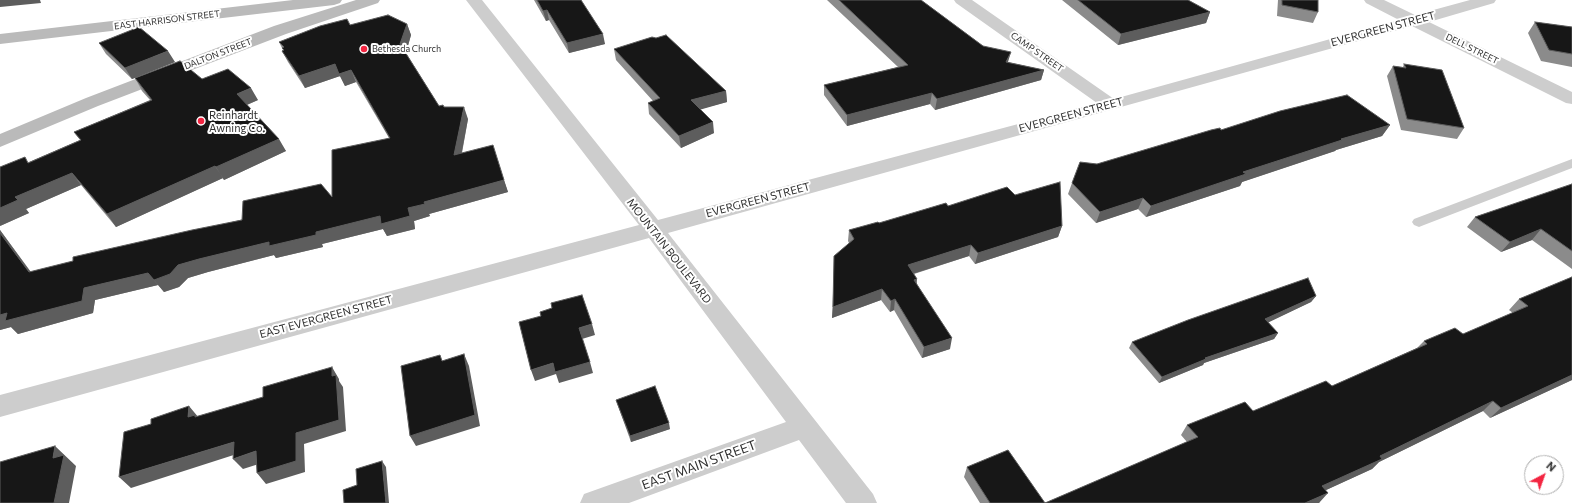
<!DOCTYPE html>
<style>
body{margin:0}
#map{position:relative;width:1572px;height:503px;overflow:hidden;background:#fff;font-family:Commissioner,sans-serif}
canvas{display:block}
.north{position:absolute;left:1524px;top:455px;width:40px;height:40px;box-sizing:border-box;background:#fff;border:1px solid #acacac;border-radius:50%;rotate:41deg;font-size:11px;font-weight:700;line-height:16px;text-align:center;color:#303030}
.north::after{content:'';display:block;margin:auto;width:14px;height:18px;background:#f32541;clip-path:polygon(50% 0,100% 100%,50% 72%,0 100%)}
</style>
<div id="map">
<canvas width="1572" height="503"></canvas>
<div class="north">N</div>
</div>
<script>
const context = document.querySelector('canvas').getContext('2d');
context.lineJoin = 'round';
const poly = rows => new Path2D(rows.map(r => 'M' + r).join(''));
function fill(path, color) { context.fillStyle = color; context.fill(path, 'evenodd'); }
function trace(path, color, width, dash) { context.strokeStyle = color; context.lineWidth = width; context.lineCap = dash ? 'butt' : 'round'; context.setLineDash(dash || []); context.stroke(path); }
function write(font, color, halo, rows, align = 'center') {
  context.font = font + ' Commissioner,sans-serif'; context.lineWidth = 4; context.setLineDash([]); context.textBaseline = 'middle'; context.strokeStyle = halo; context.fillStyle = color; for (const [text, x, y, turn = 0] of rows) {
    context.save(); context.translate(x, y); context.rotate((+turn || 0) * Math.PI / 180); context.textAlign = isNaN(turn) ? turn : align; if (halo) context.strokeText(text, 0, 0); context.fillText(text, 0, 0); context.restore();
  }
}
const lane = poly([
 [1572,159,1572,168,1424,225,1419,227,1414,225,1412,222,1414,219,1572,159]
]);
const street = poly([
 [466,0,482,0,658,220,1097,103,956,3,954,0,972,0,1114,99,1399,20,1366,3,1364,0,1384,0,1415,15,1470,0,1496,0,1494,3,1429,22,1572,92,1572,104,1566,103,1412,26,668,233,873,494,877,503,846,503,799,440,629,503,580,503,584,494,786,422,649,238,0,417,0,395,639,225,466,0]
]);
const secondary = poly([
 [293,0,342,0,340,3,334,5,0,44,0,34,293,0],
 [356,0,380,0,378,3,286,34,98,106,0,147,0,134,86,98,274,26,356,0]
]);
const wall = poly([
 [534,0,581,0,605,44,569,53,549,20,546,21],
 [827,0,921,0,983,46,1008,62,1044,70,1041,80,935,110,930,104,847,126,824,95,824,85,898,67],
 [1062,0,1188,0,1210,12,1206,23,1118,45],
 [1278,0,1318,0,1318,12,1313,23,1277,16],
 [1535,22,1572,27,1572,67,1541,61,1528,33],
 [407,24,411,35,406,53,439,106,444,107,468,119,462,153,504,180,508,192,429,214,430,216,414,221,415,229,387,236,383,229,322,244,323,247,276,258,274,255,208,272,188,278,179,287,164,292,158,285,95,300,93,313,18,334,11,327,0,330,0,230,31,272,332,197,389,138,356,82,345,86,340,76,305,88,288,62,282,51,283,50,279,42,350,25],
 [99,43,175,62,132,79,106,54],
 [614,49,726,91,727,102,700,109,714,133,681,148,649,114,648,103,653,101,616,60],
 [1404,64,1464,128,1457,139,1401,130,1387,76,1393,66,1403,67],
 [135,78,202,79,258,100,247,105,286,151,224,180,223,178,116,227,81,185,26,209,29,213,0,226,29,162,80,140,74,132,150,100,142,91],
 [1390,125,1382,136,1336,150,1335,151,1242,182,1240,186,1146,217,1138,209,1096,223,1068,194,1072,183,1097,164,1221,130],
 [1572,184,1572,269,1532,240,1501,252,1467,227,1475,217,1571,185],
 [1015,195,1062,226,1058,237,975,264,969,256,914,274,917,284,950,349,922,358,894,310,890,312,881,300,832,318,834,268,849,243,848,241,849,230,948,206],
 [1572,277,1572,380,1490,418,1483,411,1379,462,1372,469,1326,490,1319,503,980,503,964,477,967,467,1045,503,1187,442,1181,435,1187,425,1253,411,1332,386,1417,348,1424,341,1463,334,1513,313,1509,310,1519,299],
 [1316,296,1311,302,1268,322,1278,333,1274,339,1204,363,1203,365,1159,383,1129,348,1132,342],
 [616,400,670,429,631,442,618,406]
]);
const shadedWall = poly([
 [0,0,40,0,41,3,0,7],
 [547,10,549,20,546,21,543,11],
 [1210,12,1206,23,1118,45,1121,34],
 [407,24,411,35,405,56,400,44],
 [603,34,605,44,569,53,567,43],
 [168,51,175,62,132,79,125,68],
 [1011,52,1008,62,1006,62],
 [335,64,340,76,305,88,299,76],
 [351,70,356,82,345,86,339,74],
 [1044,70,1041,80,935,110,937,99],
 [251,88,258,100,244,106,237,94],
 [726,91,727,102,692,112,691,100],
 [932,93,930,104,847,126,847,115],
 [464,107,468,119,459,167,454,155],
 [713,122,714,133,681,148,679,136],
 [1390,125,1382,136,1336,150,1335,151,1242,182,1240,186,1146,217,1151,206,1243,172,1341,139],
 [279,139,286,151,224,180,216,167],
 [215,166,223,178,116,227,107,214],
 [72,173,81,185,26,209,29,213,0,226,0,208,15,197],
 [504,180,508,192,429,214,430,216,414,221,415,229,387,236,383,229,322,244,323,247,276,258,274,255,208,272,188,278,179,287,164,292,154,280,178,265,199,259,269,242,316,232,408,208,424,202],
 [1143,198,1138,209,1096,223,1100,212],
 [1062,226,1058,237,975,264,978,253],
 [1541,229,1532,240,1501,252,1510,242],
 [0,230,40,285,29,272,0,233],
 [971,245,969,256,906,276,908,265],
 [148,273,158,285,95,300,93,313,18,334,11,327,0,330,0,315,84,288],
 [917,279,916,290,914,280],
 [882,289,881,300,832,318,833,307],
 [1316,296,1311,302,1261,326,1265,319],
 [895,299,894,310,890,312,891,301],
 [592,324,595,335,582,339,579,328],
 [1278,333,1274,339,1204,363,1203,365,1159,383,1162,377,1205,358],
 [952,338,950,349,922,358,924,347],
 [464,354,469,366,480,426,416,446,410,436],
 [590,362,593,373,559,383,556,374,535,381,531,370,553,363],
 [332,367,339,379,339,381,343,387,346,431,304,444,305,472,266,484,257,473,296,433,332,376],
 [1572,375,1572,380,1490,418,1501,408],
 [1493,401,1483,411,1379,462,1372,469,1313,496,1322,486,1380,456],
 [189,406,199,418,188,417],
 [669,423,670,429,631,442,630,436],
 [234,442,243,452,131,488,119,477],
 [55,446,76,466,69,503,54,503,53,458],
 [256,451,265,462,243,469,233,459],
 [382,461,386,467,389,503,386,503],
 [1328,493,1319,503,1305,503]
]);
const building = poly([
 [537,0,581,0,603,34,567,43,547,10,543,11,537,0],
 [839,0,921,0,983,46,1011,52,1006,62,1044,70,937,99,932,93,847,115,824,85,908,65,839,0],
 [1078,0,1188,0,1210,12,1121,34,1078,0],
 [1282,0,1318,0,1318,12,1282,5,1282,0],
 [388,15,407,24,400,44,439,106,443,105,444,107,464,107,454,155,493,145,504,180,424,202,425,204,408,208,410,216,381,224,380,216,316,232,316,235,269,246,269,242,199,259,178,265,170,274,154,280,148,273,84,288,82,301,5,321,7,313,0,315,0,233,29,272,73,261,73,257,192,230,242,220,243,201,321,184,332,197,332,150,390,138,351,70,339,74,335,64,299,76,282,51,284,50,282,48,284,47,279,42,320,26,347,19,350,25,388,15],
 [1535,22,1572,27,1572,54,1549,50,1535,22],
 [139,27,168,51,125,68,99,43,139,27],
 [666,35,726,91,691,100,713,122,679,136,648,103,660,98,614,49,652,37,656,38,666,35],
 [180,61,202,79,228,69,251,88,237,94,279,139,216,167,215,166,107,214,72,173,15,197,18,200,0,208,0,167,25,157,28,163,81,140,74,132,152,100,135,78,180,61],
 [1404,64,1442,70,1464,128,1407,119,1393,66,1406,68,1404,64],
 [1347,95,1390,125,1341,139,1342,140,1243,172,1246,174,1151,206,1143,198,1100,212,1072,183,1080,162,1097,164,1211,130,1220,128,1221,130,1280,111,1347,95],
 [1060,182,1062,226,978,253,971,245,908,265,917,279,914,280,952,338,924,347,895,299,891,301,882,289,833,307,834,256,854,239,849,230,878,222,879,223,946,203,948,206,1007,187,1015,195,1060,182],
 [1572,184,1572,251,1541,229,1510,242,1475,217,1572,184],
 [1572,277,1572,375,1501,408,1493,401,1380,456,1382,459,1322,486,1328,493,1305,503,990,503,967,467,1008,450,1045,503,1198,437,1187,425,1245,402,1253,411,1326,381,1332,386,1427,344,1424,341,1455,328,1463,334,1528,306,1519,299,1572,277],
 [1308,278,1316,296,1265,319,1278,333,1205,358,1206,359,1162,377,1132,342,1188,320,1308,278],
 [582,295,592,324,579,328,590,362,555,372,553,363,531,370,519,322,541,316,540,312,552,308,551,303,582,295],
 [464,354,475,415,410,436,401,366,440,355,442,361,464,354],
 [332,367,332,376,336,375,339,420,296,433,296,461,257,473,256,451,233,459,234,442,119,477,124,432,151,424,151,419,189,406,188,417,195,415,195,417,263,397,263,387,332,367],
 [655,386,669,423,630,436,616,400,655,386],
 [55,446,53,458,64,455,54,503,0,503,0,462,55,446],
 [382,461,386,503,344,503,343,490,357,485,356,469,382,461]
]);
const markers = [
 [364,49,4,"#f32541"],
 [201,121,4,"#f32541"]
];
const farStreetnames = [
 ["EAST HARRISON STREET",167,20,-7],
 ["DELL STREET",1472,49,26],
 ["CAMP STREET",1037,52,35],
 ["DALTON STREET",218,54,-21]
];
const farPoinames = [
 ["Bethesda Church",372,49]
];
const streetNames = [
 ["EVERGREEN STREET",1383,29,-15],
 ["EVERGREEN STREET",1071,115,-15],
 ["EVERGREEN STREET",758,200,-15],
 ["MOUNTAIN BOULEVARD",669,251,52],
 ["EAST EVERGREEN STREET",326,317,-15]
];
const poiNames = [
 ["Reinhardt",209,115],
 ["Awning Co.",209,128]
];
const nearStreetnames = [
 ["EAST MAIN STREET",699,465,-20]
];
fill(lane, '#cdcdcd');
fill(street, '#cdcdcd');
fill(secondary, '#bababa');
fill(wall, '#8b8b8b');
fill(shadedWall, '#5d5d5d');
fill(building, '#171717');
trace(building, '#5d5d5d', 1);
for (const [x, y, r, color] of markers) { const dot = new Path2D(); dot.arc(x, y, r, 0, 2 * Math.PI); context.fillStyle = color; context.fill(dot); trace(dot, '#fff', 1.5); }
write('9px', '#303030', '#fff', farStreetnames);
write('9px', '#303030', '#fff', farPoinames, 'left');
write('11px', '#303030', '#fff', streetNames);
write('11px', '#303030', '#fff', poiNames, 'left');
write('13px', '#303030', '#fff', nearStreetnames);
</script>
